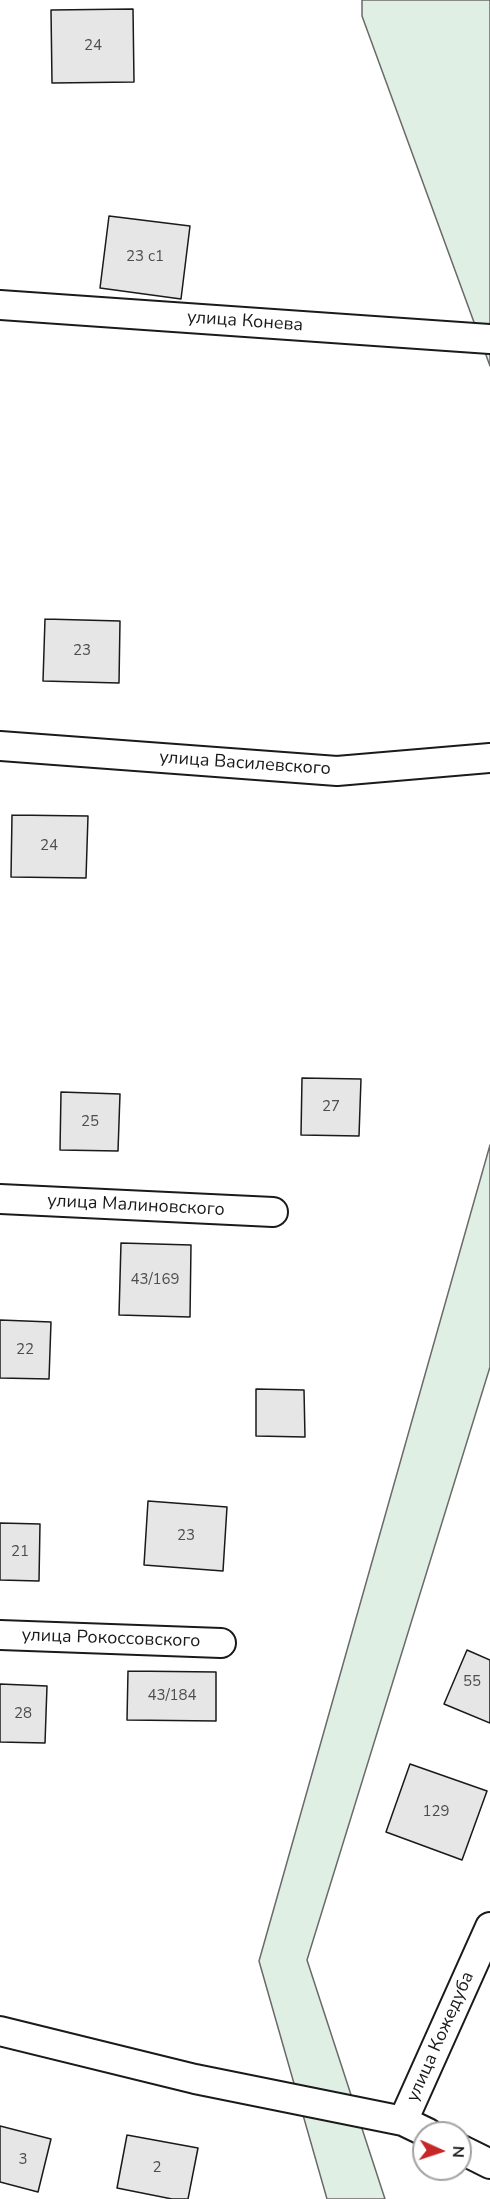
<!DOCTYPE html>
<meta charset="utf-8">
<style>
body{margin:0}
#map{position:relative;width:490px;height:2199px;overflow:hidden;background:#fff;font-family:"Nunito Sans",sans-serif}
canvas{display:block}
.north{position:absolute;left:412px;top:2121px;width:60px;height:60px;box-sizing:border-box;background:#fff;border:2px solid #a3a3a3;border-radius:50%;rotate:93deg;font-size:16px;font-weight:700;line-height:24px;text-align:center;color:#1a1a1a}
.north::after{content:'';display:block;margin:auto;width:21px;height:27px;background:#c62828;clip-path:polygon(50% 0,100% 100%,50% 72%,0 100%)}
</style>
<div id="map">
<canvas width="490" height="2199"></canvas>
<div class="north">N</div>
</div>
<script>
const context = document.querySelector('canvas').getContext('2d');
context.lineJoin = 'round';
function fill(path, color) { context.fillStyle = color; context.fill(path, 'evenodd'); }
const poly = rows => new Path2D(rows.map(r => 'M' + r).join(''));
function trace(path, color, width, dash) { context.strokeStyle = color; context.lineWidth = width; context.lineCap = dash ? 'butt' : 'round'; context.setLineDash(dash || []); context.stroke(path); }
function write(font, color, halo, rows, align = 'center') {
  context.font = font + ' "Nunito Sans",sans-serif'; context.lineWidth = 4.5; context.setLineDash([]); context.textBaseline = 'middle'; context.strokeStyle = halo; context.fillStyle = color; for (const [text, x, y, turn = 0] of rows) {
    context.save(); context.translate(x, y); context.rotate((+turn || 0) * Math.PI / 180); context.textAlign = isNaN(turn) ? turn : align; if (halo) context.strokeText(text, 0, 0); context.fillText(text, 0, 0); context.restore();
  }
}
const green = poly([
 [362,0,490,0,490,366,362,16,362,0],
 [490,1145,490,1367,307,1960,385,2199,327,2199,259,1961,490,1145]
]);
const building = poly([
 [133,9,134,82,52,83,51,10,133,9],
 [109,216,190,226,181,299,100,288,109,216],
 [45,619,120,621,119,683,43,681,45,619],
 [12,815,88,816,86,878,11,877,12,815],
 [302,1078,361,1079,359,1136,301,1135,302,1078],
 [61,1092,120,1094,118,1151,60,1150,61,1092],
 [121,1243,191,1245,190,1317,119,1315,121,1243],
 [0,1320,51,1322,49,1379,0,1378,0,1320],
 [256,1389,304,1390,305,1437,256,1436,256,1389],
 [148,1501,227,1507,223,1571,144,1565,148,1501],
 [0,1523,40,1524,39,1581,0,1580,0,1523],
 [467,1650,490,1660,490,1723,444,1704,467,1650],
 [128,1671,216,1672,216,1721,127,1720,128,1671],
 [0,1684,47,1686,45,1743,0,1742,0,1684],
 [410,1764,487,1791,462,1860,386,1832,410,1764],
 [0,2126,51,2139,38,2192,0,2182,0,2126],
 [127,2135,198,2148,188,2199,172,2199,117,2188,127,2135]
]);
const street = poly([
 [0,305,490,339],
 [0,746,337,771,490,758],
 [0,1199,273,1212],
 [0,1635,221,1643],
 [0,2031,195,2079,403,2121],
 [428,2133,403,2121,490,1927],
 [460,2149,490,2164]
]);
const numberNames = [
 ["24",93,46],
 ["23 с1",145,257],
 ["23",82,651],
 ["24",49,846],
 ["27",331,1107],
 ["25",90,1122],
 ["43/169",155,1280],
 ["22",25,1350],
 ["23",186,1536],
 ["21",20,1552],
 ["55",472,1682],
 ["43/184",172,1696],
 ["28",23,1714],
 ["129",436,1812],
 ["3",23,2160],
 ["2",157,2168]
];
const streetNames = [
 ["улица Конева",245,322,4],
 ["улица Василевского",245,764,4],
 ["улица Малиновского",136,1206,3],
 ["улица Рокоссовского",111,1639,2],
 ["улица Кожедуба",441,2037,-66]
];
fill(green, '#e0efe3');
trace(green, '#6a6a6a', 1.5);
fill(building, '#e6e6e6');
trace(building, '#1a1a1a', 1.5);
trace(street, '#1a1a1a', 32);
trace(street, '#fff', 28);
write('15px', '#4d4d4d', null, numberNames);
write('18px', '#1a1a1a', '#fff', streetNames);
</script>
